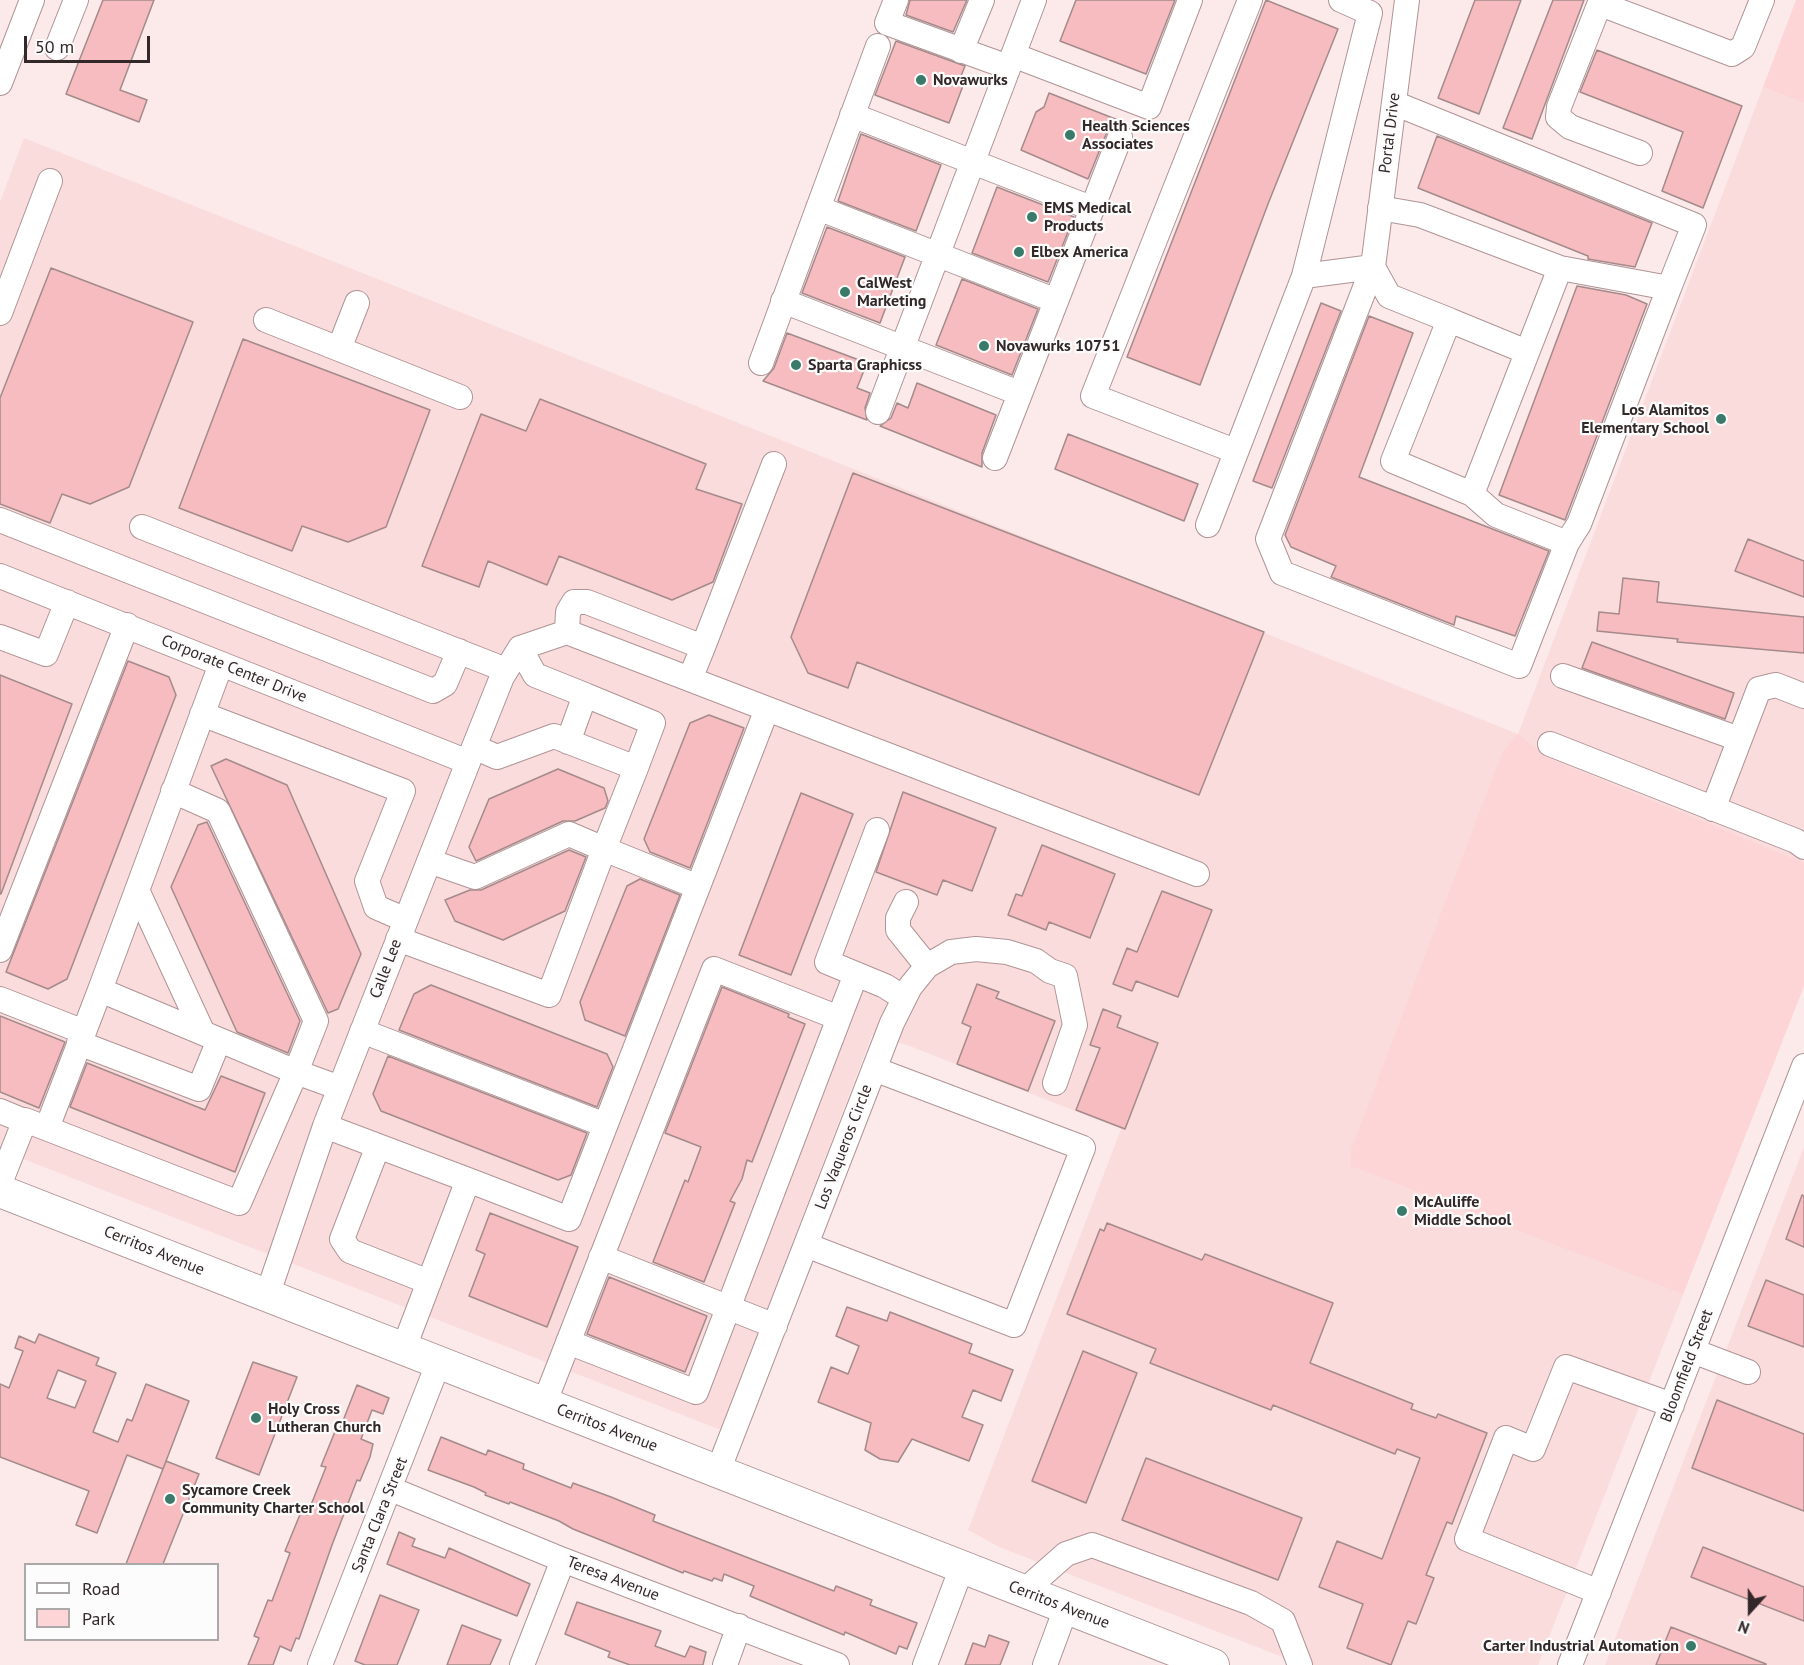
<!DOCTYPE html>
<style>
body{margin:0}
#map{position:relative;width:1804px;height:1665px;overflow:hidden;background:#fceaea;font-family:"PT Sans",sans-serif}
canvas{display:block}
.legend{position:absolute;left:24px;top:1563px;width:195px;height:78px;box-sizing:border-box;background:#fcfcfc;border:2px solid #aca7a8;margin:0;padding:8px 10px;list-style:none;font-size:18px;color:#332829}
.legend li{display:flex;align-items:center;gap:12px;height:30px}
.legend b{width:30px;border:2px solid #aca7a8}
.north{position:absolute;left:1720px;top:1581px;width:60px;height:60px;-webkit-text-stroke:4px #fcfcfc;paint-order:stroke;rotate:201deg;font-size:16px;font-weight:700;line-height:24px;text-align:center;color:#332829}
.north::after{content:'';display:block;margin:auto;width:21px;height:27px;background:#332829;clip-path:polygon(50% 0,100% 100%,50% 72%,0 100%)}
.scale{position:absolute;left:24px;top:36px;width:126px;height:27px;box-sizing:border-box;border:3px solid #332829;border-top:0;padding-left:8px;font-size:18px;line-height:21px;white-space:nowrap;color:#332829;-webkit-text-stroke:4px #fcfcfc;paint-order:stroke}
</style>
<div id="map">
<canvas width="1804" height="1665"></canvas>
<ul class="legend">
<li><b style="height:8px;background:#fff"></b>Road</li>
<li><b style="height:16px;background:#fdd5d7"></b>Park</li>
</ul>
<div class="north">N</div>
<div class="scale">50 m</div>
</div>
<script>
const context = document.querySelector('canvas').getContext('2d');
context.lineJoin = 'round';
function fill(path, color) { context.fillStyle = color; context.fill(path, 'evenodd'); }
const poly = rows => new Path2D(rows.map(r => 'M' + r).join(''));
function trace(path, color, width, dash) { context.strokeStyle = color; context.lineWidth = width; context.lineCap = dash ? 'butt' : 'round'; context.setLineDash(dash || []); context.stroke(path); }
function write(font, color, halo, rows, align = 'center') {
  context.font = font + ' "PT Sans",sans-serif'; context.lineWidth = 4.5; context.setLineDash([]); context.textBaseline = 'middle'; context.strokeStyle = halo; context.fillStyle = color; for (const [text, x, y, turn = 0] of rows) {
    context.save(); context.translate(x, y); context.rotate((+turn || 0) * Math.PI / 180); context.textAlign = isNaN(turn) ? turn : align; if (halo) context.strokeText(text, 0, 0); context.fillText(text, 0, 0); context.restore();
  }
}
const built = poly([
 [1763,87,1804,103,1804,986,1538,1665,1303,1665,999,1547,968,1530,1121,1129,907,1045,872,1035,721,1430,0,1150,0,202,24,138,1518,734],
 [1804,1147,1804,1665,1605,1665]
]);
const green = poly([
 [1796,0,1804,0,1804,103,1763,87],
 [1518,734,1548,758,1804,863,1804,986,1683,1294,1351,1166,1351,1150,1502,753]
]);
const building = poly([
 [103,0,154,0,120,90,147,100,139,122,66,94,103,0],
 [910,0,967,0,953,32,906,15,910,0],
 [1076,0,1175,0,1146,74,1060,41,1076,0],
 [1266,0,1338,29,1268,204,1200,385,1127,357,1266,0],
 [1475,0,1521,0,1479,114,1438,98,1475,0],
 [1553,0,1584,0,1532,139,1503,128,1553,0],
 [896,41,965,66,961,76,964,83,949,123,875,95,896,41],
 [1597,50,1742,106,1703,208,1662,191,1683,132,1580,92,1597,50],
 [1049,93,1118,120,1107,132,1088,179,1021,150,1036,112,1044,107,1049,93],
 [861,134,941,165,916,231,838,201,861,134],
 [1437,136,1652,223,1635,267,1588,259,1588,256,1418,188,1437,136],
 [997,187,1074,217,1048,282,972,253,997,187],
 [827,227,905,257,880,323,802,293,827,227],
 [51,268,193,322,129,487,90,504,62,494,50,523,0,504,0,398,51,268],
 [962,279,1038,309,1012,375,936,345,962,279],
 [1577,286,1626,295,1647,304,1565,520,1499,495,1577,286],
 [1321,303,1341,311,1272,488,1253,481,1321,303],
 [1369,316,1413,333,1359,477,1549,551,1515,636,1456,616,1454,625,1331,577,1336,566,1291,547,1285,535,1369,316],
 [787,333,867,363,857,388,870,393,865,408,867,420,763,381,774,368,787,333],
 [243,339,430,410,386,527,348,542,302,526,292,551,179,508,243,339],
 [917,383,996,415,982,453,982,467,880,426,891,418,897,403,908,408,917,383],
 [540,399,706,464,696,489,742,504,713,582,672,600,559,556,547,585,488,561,479,587,422,566,481,414,526,431,540,399],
 [1068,434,1198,484,1184,521,1055,469,1068,434],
 [853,473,1264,632,1199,795,857,662,848,688,808,673,791,637,853,473],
 [1748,539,1804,561,1804,597,1735,571,1748,539],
 [1623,578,1659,582,1657,602,1804,617,1804,653,1677,642,1678,639,1597,631,1599,612,1619,614,1623,578],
 [1592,642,1734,693,1725,719,1582,668,1592,642],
 [128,661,169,677,176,695,67,979,48,989,6,972,128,661],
 [0,675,72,704,1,894,0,894,0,675],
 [709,715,744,728,690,868,650,852,644,839,690,723,709,715],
 [226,759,287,785,361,954,338,1009,328,1013,227,800,211,766,226,759],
 [558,769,604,788,608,801,605,808,575,821,563,821,476,861,469,847,489,799,558,769],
 [903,792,996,828,972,891,943,880,937,895,876,872,903,792],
 [801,793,853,814,791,975,739,955,801,793],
 [207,822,300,1021,288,1053,237,1032,171,887,198,825,207,822],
 [1042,845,1115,874,1090,938,1049,922,1046,930,1008,915,1016,894,1022,896,1042,845],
 [569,850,586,857,565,911,503,940,455,921,445,900,470,890,481,890,569,850],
 [640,879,680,895,625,1036,585,1020,580,1002,627,886,640,879],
 [1162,891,1212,910,1178,997,1136,981,1132,991,1113,984,1127,948,1137,952,1162,891],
 [977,984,999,992,996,998,1055,1021,1028,1091,957,1064,971,1027,962,1023,977,984],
 [431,985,607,1054,613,1067,597,1107,399,1030,414,994,431,985],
 [722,987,789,1014,788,1017,805,1024,752,1162,747,1160,742,1179,730,1201,735,1203,704,1282,653,1262,685,1180,688,1182,701,1147,665,1133,722,987],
 [1103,1009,1121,1016,1117,1027,1158,1043,1125,1129,1076,1110,1100,1048,1090,1045,1103,1009],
 [0,1016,65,1042,39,1108,0,1092,0,1016],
 [388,1056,587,1133,571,1175,558,1180,381,1111,373,1094,388,1056],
 [87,1063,205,1110,221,1076,265,1093,235,1172,70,1107,87,1063],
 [1802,1195,1804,1196,1804,1247,1786,1239,1802,1195],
 [490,1213,578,1247,547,1327,469,1296,485,1254,476,1250,490,1213],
 [1107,1223,1202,1260,1205,1254,1333,1303,1310,1363,1413,1404,1411,1409,1436,1418,1438,1414,1487,1433,1452,1524,1447,1522,1426,1575,1434,1578,1416,1624,1408,1621,1391,1665,1347,1648,1363,1604,1319,1587,1337,1541,1382,1559,1420,1458,1397,1449,1395,1454,1273,1405,1271,1410,1150,1363,1156,1349,1067,1314,1100,1229,1104,1231,1107,1223],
 [609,1277,707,1316,685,1372,587,1334,609,1277],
 [1766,1280,1804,1295,1804,1347,1748,1326,1766,1280],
 [847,1307,887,1321,890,1312,972,1344,969,1353,1013,1370,1001,1401,973,1390,962,1417,983,1425,969,1461,912,1439,898,1462,880,1459,865,1450,871,1423,818,1402,831,1367,848,1374,859,1346,836,1336,847,1307],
 [39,1334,99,1358,96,1365,116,1373,93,1432,118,1442,127,1419,132,1421,146,1384,189,1401,163,1469,127,1455,97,1533,76,1525,89,1491,0,1457,0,1384,9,1388,23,1351,15,1348,19,1336,35,1343,39,1334],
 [58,1370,86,1381,75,1408,47,1398,58,1370],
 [1083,1351,1137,1373,1086,1503,1032,1481,1083,1351],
 [253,1362,297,1377,259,1475,216,1458,253,1362],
 [357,1385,389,1398,383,1414,372,1410,361,1439,373,1444,370,1457,360,1481,357,1480,332,1545,299,1639,296,1638,291,1651,280,1646,273,1665,248,1665,259,1638,254,1636,268,1600,272,1601,290,1553,285,1551,301,1512,307,1515,326,1467,321,1466,336,1429,339,1431,357,1385],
 [1717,1400,1804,1434,1804,1511,1692,1468,1717,1400],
 [441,1437,486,1455,488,1450,524,1464,523,1469,571,1488,573,1483,611,1497,655,1515,653,1521,834,1591,836,1586,872,1600,870,1605,917,1623,907,1649,899,1646,896,1654,845,1632,844,1635,750,1596,754,1586,724,1574,722,1581,714,1578,712,1581,684,1571,683,1573,573,1529,559,1521,510,1502,509,1504,485,1495,486,1493,474,1487,428,1470,441,1437],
 [1146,1458,1302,1518,1278,1580,1122,1520,1146,1458],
 [166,1461,199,1474,163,1564,126,1564,166,1461],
 [399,1532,415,1539,412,1546,445,1558,449,1548,530,1584,517,1616,387,1564,399,1532],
 [1703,1547,1804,1587,1804,1621,1691,1577,1703,1547],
 [380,1595,419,1610,397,1665,365,1665,355,1661,380,1595],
 [577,1602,661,1631,655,1646,685,1657,690,1646,706,1652,703,1665,630,1665,608,1657,610,1652,565,1634,577,1602],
 [462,1625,501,1640,490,1665,447,1665,462,1625],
 [1671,1627,1766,1664,1766,1665,1656,1665,1671,1627],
 [989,1635,1009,1642,1000,1665,965,1665,973,1643,985,1647,989,1635]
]);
const minor = poly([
 [896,0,887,23,1008,67],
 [1407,0,1373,267,1268,539,1282,573,1519,666,1567,543,1496,515,1472,494],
 [1601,0,1559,107,1558,117,1570,127,1640,153],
 [1604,0,1606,6,1732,54,1743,47,1762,0],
 [57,48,76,0],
 [961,51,982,0],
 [1013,55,1149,107,1190,0],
 [0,83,32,0],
 [1394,103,1694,225,1669,288,1560,268],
 [852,115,1091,208],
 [818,208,1054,300],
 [1373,267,1389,296,1449,320,1393,461,1472,494,1560,268,1420,215,1380,208],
 [1304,276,1370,13,1341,0],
 [783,301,1019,393],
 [0,313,50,181],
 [266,320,460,397],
 [1449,320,1527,352],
 [339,349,357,303],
 [761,363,878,46],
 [878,412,1034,0],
 [1235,451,1093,396,1250,0],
 [995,458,1120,137],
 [0,520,433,691,445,684,459,651],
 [1208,525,1304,276,1373,267],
 [142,527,506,670],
 [1567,543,1579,524,1669,288],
 [0,576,468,762],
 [567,632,568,612,574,602,587,602,703,647,690,679],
 [0,637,46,654,67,602],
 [703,647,774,464],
 [520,648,567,632,1197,874],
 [520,648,535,675,585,695],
 [1563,676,1739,739],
 [202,714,403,791,367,881,376,907,406,920],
 [568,742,585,695,653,723,636,768],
 [1550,744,1796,841,1804,847],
 [474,747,497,757,554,736,636,768,604,849,698,887],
 [173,791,218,811,316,1021,296,1072,340,1088],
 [1713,809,1759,689,1776,685,1804,696],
 [877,830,827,962,885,986,904,998],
 [137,890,203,1033],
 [906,902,898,918,898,930,927,966],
 [398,939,549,995,604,849,569,834,475,877,429,861],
 [0,950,127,625],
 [0,999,84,1032],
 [839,1018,856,974],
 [362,1031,605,1125],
 [79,1043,199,1089,219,1040],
 [0,1111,24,1121],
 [325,1126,468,1180,403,1350],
 [47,1128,100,990],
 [378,1146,342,1239,350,1251,429,1282],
 [468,1180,569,1219,767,709],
 [0,1183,25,1120,239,1203,296,1072,100,990,221,664],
 [806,1245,1014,1325,1083,1148,874,1069],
 [601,1257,775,1326],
 [267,1296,325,1126,474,747,502,677,520,648],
 [1693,1351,1748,1372],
 [544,1404,714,969,839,1018,696,1392,568,1342],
 [718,1471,892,1023,910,987,927,966,951,952,976,949,1007,952,1036,961,1050,971,1065,976,1075,1025,1055,1083],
 [391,1489,563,1560,837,1665],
 [1024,1591,1066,1554,1092,1545,1251,1603,1283,1621,1300,1665],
 [1599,1592,1467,1539,1506,1438,1533,1449,1566,1367,1672,1405],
 [320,1665,438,1364],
 [522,1665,563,1560],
 [725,1665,739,1626],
 [925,1665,962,1567],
 [1045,1665,1066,1608],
 [1570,1665,1804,1066]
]);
const major = poly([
 [0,1191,1213,1665]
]);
const markers = [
 [921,80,6,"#397a6a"],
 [1070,135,6,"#397a6a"],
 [1032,217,6,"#397a6a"],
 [1019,252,6,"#397a6a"],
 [845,292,6,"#397a6a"],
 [984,346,6,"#397a6a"],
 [796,365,6,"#397a6a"],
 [1721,419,6,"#397a6a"],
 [1402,1211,6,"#397a6a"],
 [256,1418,6,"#397a6a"],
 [170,1499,6,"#397a6a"],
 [1691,1646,6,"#397a6a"]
];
const poiNames = [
 ["Novawurks",933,80],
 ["Health Sciences",1082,126],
 ["Associates",1082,144],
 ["EMS Medical",1044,208],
 ["Products",1044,226],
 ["Elbex America",1031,252],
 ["CalWest",857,283],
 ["Marketing",857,301],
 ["Novawurks 10751",996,346],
 ["Sparta Graphicss",808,365],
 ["Los Alamitos",1709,410,"right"],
 ["Elementary School",1709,428,"right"],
 ["McAuliffe",1414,1202],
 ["Middle School",1414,1220],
 ["Holy Cross",268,1409],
 ["Lutheran Church",268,1427],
 ["Sycamore Creek",182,1490],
 ["Community Charter School",182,1508],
 ["Carter Industrial Automation",1679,1646,"right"]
];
const streetNames = [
 ["Portal Drive",1390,133,-83],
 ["Corporate Center Drive",234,669,22],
 ["Calle Lee",386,969,-69],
 ["Los Vaqueros Circle",844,1147,-69],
 ["Cerritos Avenue",154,1251,22],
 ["Bloomfield Street",1687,1366,-69],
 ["Cerritos Avenue",607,1428,21],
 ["Santa Clara Street",380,1515,-68],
 ["Teresa Avenue",613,1579,21],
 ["Cerritos Avenue",1059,1605,21]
];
fill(built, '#fadcdd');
fill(green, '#fdd5d7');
fill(building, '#f6bcbf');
trace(building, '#a48a8b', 1.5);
trace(minor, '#af9496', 26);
trace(major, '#af9496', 34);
trace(minor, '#fff', 24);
trace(major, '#fff', 32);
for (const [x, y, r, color] of markers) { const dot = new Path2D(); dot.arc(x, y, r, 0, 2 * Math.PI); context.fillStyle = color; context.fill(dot); trace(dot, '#fcfcfc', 2); }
write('bold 16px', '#332829', '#fcfcfc', poiNames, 'left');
write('16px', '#332829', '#fcfcfc', streetNames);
</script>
